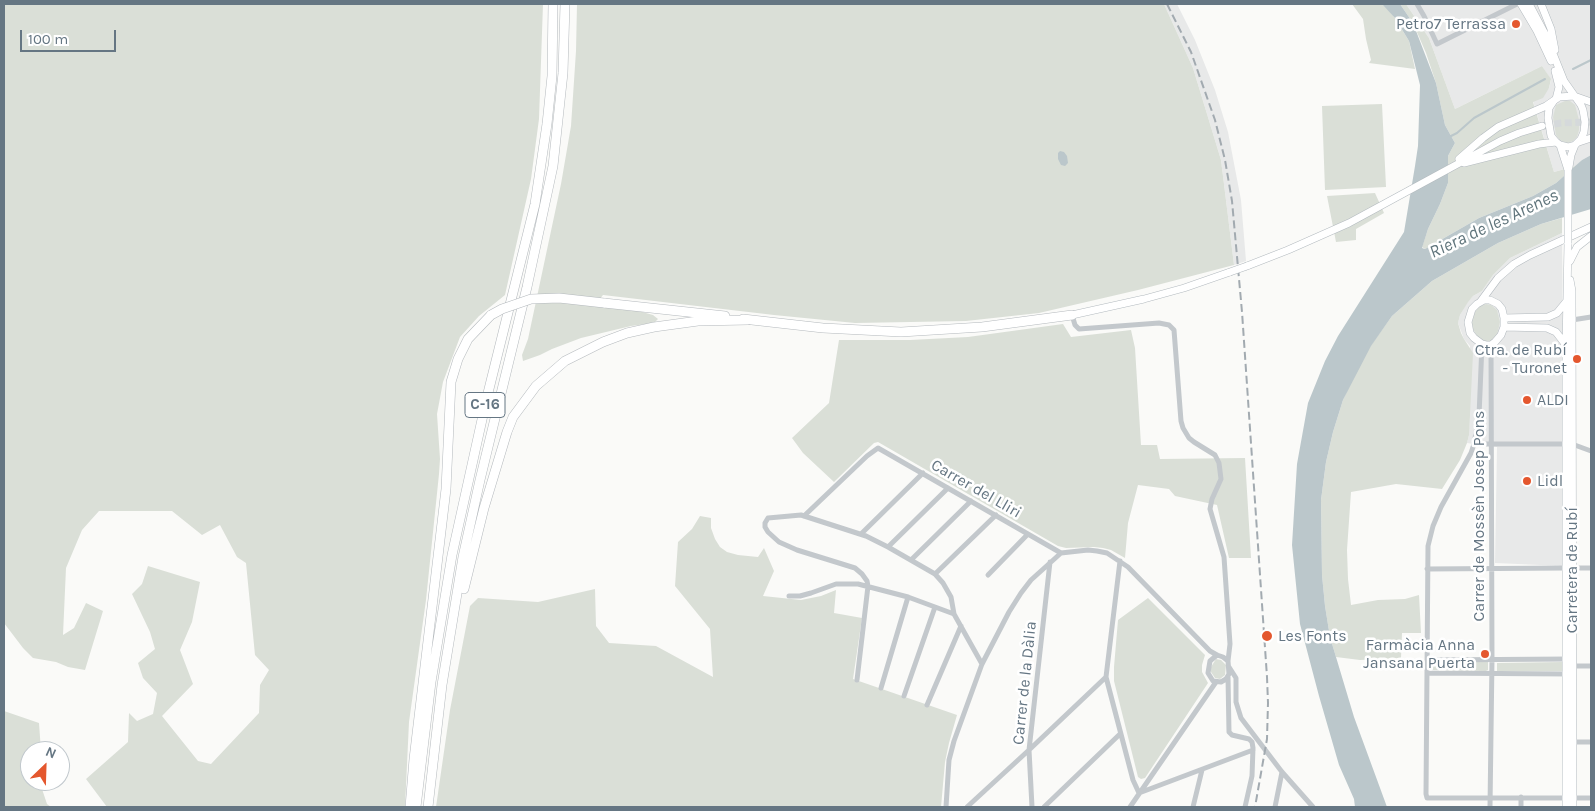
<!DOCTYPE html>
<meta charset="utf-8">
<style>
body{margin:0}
#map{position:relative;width:1595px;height:811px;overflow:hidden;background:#fafaf8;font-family:Karla,sans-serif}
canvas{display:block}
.frame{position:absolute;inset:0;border:5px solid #657683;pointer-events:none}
.north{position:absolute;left:20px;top:741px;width:50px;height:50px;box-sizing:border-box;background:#fff;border:1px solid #c1c8cd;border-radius:50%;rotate:24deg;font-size:14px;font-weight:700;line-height:20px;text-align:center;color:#657683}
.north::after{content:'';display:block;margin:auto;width:18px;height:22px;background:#e4572e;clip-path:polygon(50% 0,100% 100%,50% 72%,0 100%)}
.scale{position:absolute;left:20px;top:30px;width:96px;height:22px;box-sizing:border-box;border:2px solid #657683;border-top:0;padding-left:6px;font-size:15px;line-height:18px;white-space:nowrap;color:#657683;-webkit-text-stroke:4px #fff;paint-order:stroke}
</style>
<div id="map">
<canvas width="1595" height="811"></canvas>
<div class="frame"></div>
<div class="north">N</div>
<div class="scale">100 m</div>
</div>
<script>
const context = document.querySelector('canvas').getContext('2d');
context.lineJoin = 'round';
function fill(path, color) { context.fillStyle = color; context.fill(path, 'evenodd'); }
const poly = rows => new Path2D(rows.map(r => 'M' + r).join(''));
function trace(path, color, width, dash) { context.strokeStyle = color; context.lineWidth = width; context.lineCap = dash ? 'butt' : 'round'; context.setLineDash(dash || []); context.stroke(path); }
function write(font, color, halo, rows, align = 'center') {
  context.font = font + ' Karla,sans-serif'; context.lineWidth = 5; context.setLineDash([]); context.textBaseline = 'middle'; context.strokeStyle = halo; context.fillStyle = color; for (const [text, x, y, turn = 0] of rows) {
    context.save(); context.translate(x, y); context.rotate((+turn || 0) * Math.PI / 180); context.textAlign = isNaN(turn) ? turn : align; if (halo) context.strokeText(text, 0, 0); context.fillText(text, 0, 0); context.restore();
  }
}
const built = poly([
 [1164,4,1177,4,1195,40,1215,90,1228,132,1241,200,1246,261,1234,265,1221,160,1193,68],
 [1406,4,1591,4,1591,155,1582,160,1576,166,1554,172,1533,101,1549,88,1551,80,1542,66,1455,109,1429,38],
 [1562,233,1564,451,1563,566,1495,563,1497,447,1467,443,1469,435,1470,346,1464,339,1458,323,1460,315,1467,302,1473,296,1482,291,1493,275,1510,258]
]);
const green = poly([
 [4,4,543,4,539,119,531,179,505,295,479,316,460,337,443,382,437,414,440,459,439,474,426,600,409,722,405,807,107,807,86,779,128,742,129,713,137,721,153,714,157,693,143,678,138,663,155,649,150,632,132,594,142,584,148,566,200,582,192,622,180,650,193,684,162,716,198,761,211,764,259,713,260,685,269,670,255,655,246,563,237,557,220,525,202,535,172,511,99,511,82,530,66,568,63,635,74,628,86,603,103,611,85,670,68,667,56,662,33,658,23,648,4,623],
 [577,4,1164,4,1193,68,1221,160,1234,265,1138,290,1039,313,966,321,855,323,774,315,603,295,599,300,653,315,658,319,654,323,631,326,581,338,552,349,540,355,523,361,522,355,528,339,561,184,571,126,576,51],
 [1352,4,1382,4,1389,10,1395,18,1409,41,1415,69,1369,63,1371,60,1366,39,1363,19],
 [1400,4,1406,4,1429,38,1455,109,1542,66,1551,79,1549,88,1543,98,1533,102,1554,172,1576,166,1556,183,1533,196,1479,218,1425,249,1422,247,1428,229,1440,204,1448,183,1448,156,1455,143,1445,125,1436,83,1426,53,1413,23],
 [1565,101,1570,101,1575,105,1579,120,1579,130,1577,137,1573,141,1567,143,1560,140,1556,135,1553,117,1556,105],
 [1382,104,1386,187,1325,190,1322,106],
 [1375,193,1384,213,1356,229,1356,240,1336,242,1327,196],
 [1562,218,1562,233,1510,258,1493,275,1482,291,1473,296,1468,302,1460,315,1458,323,1461,333,1464,339,1473,353,1469,435,1467,443,1460,460,1442,489,1396,484,1351,492,1347,550,1348,579,1351,605,1378,600,1405,599,1419,595,1421,633,1402,633,1401,658,1360,660,1336,657,1330,637,1325,606,1322,575,1321,500,1326,462,1333,432,1343,400,1357,370,1371,345,1392,316,1432,281,1498,243,1541,224],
 [1486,304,1491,305,1497,310,1500,322,1497,335,1492,340,1486,342,1481,340,1477,336,1473,329,1472,323,1475,312,1479,307],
 [1063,324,1071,337,1131,330,1135,348,1141,445,1157,445,1160,459,1245,458,1251,558,1229,558,1217,505,1175,496,1169,489,1138,485,1128,523,1125,558,1111,550,1103,548,1094,547,1066,548,1058,546,878,442,874,443,834,482,803,453,792,438,829,403,839,340,910,340,968,337],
 [700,516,711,518,711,528,715,539,720,547,727,552,738,555,758,557,764,548,774,571,763,596,801,600,821,596,836,590,834,613,862,618,853,679,957,715,949,743,945,762,941,807,436,807,450,710,470,606,478,598,538,602,595,589,596,626,609,643,656,646,713,677,710,629,675,586,678,542,692,529],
 [1148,598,1205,655,1202,665,1202,672,1208,683,1145,778,1141,779,1138,777,1114,681,1114,667,1118,620],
 [1216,659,1221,660,1226,665,1225,675,1220,679,1215,678,1211,672,1211,667],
 [1431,662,1488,662,1488,670,1486,671,1431,670],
 [1563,662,1564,671,1497,671,1497,663],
 [4,711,39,723,41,751,30,751,30,781,43,781,42,789,47,804,51,807,4,807]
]);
const water = poly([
 [1382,4,1400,4,1413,23,1436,83,1445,125,1455,143,1448,156,1448,183,1440,204,1428,229,1422,248,1425,249,1479,218,1533,196,1556,183,1582,160,1591,155,1591,209,1541,224,1498,243,1432,281,1392,316,1371,346,1343,400,1333,432,1326,462,1321,500,1322,575,1325,606,1330,637,1354,717,1387,807,1355,807,1354,799,1339,765,1319,696,1300,624,1292,545,1297,464,1308,403,1325,361,1338,336,1404,232,1415,166,1418,146,1420,85,1409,41,1395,18],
 [1060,151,1064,152,1067,156,1068,163,1065,166,1061,165,1058,159,1058,153]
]);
const stream = poly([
 [1573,69,1591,60],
 [1449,137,1457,133,1474,118,1545,79]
]);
const secondaryTunnel = poly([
 [1544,126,1561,123,1591,122]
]);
const street = poly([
 [1417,4,1424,16,1437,44,1517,4],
 [1072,315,1075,325,1079,329,1159,323,1169,325,1174,330,1181,421,1183,428,1189,438,1194,442,1215,455,1219,463,1221,479,1212,499,1210,509,1224,557,1230,644,1228,661],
 [1572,320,1591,317],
 [1482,344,1479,416,1474,444,1471,453,1441,507,1433,526,1428,546,1426,794,1427,798,1566,798],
 [1474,444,1572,444,1591,451],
 [804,516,867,456,878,448,1061,553],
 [861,534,923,473],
 [888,547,948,488],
 [911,560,971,501],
 [1120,561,1106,677,1133,780,1139,793,1253,750],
 [1572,568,1591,568],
 [1427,569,1566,568],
 [935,574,996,515],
 [988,575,1028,534],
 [789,596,800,596,811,593,836,584,858,584,908,597,954,614],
 [1427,660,1569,659],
 [1572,666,1591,666],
 [1229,667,1236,678,1236,702,1241,718,1282,772,1313,807],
 [1427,673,1569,674],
 [1228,677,1229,732,1232,735,1249,739,1252,742,1253,748,1252,776,1245,807],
 [857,680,868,586,867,581,862,574,855,568,797,550,779,542,768,532,765,527,765,523,768,518,801,515,866,536,888,547,935,574,943,583,951,597,954,614,982,664],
 [881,688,908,597],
 [904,696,935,607],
 [927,705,961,626],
 [1572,742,1591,742],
 [1573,798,1591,798],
 [946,807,949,760,954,741,982,664,1009,612,1021,593,1031,580,1061,553,1088,550,1097,551,1107,553,1128,567,1210,651,1217,655,1223,657,1228,661,1229,674,1226,679,1221,682,1213,681,1208,673,1210,661,1217,655],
 [967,807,1029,750,1106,677],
 [1032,807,1029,750,1050,562],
 [1044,807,1120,734],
 [1130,807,1216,682],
 [1193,807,1202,770],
 [1275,807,1282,772],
 [1490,807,1492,659,1491,345],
 [1521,807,1521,797]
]);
const secondary = poly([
 [1521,4,1537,31,1551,61],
 [1529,4,1546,36,1564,81,1581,105,1583,110,1585,122,1584,132,1581,139,1575,145,1568,147,1560,145,1556,142,1551,136,1548,118,1549,108,1553,102],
 [1541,4,1551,29,1555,50],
 [1555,71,1559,87,1556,99],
 [1579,142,1591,138],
 [1560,145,1568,170],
 [1459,159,1483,138,1498,127,1546,106,1559,97,1574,96,1591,102],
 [1464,163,1539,144,1556,142],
 [1569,167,1571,155,1575,145],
 [1570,261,1577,247,1591,236],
 [1247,266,1288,250,1349,223,1500,141,1519,133,1542,126],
 [1570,280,1572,291,1573,807],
 [1484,300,1490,300,1498,304,1502,309,1504,318,1504,327,1501,335,1495,342,1491,345,1486,345,1482,344,1474,338,1470,333,1468,322,1472,309,1477,304,1484,300],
 [1481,301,1498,278,1514,264,1530,255,1591,227],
 [1072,315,1144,299,1184,288,1230,272],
 [1504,318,1548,317,1557,313,1566,302],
 [1504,327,1547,328,1556,332,1566,345],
 [1566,807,1566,346,1568,243]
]);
const highway = poly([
 [604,303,725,316],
 [743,319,823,328,901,332,982,327,1072,315],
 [464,589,484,508,507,432,513,417,536,386,565,361,603,342,627,333,654,327,698,321,748,320],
 [410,807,414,759,446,489,451,382,458,359,468,339,491,315],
 [416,807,431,682,452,555,487,397,535,204,547,124,552,76,553,4],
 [428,807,442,685,463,557,480,480,527,287,553,166,563,73,565,4]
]);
const rail = poly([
 [1167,4,1191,52,1215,120,1225,160,1232,201,1242,312,1267,677,1268,703,1267,739,1255,807]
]);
const secondaryBridge = poly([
 [1568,170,1568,243],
 [1230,272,1247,266]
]);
const highwayBridge = poly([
 [491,315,502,309,531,299,559,298,604,303]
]);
const markers = [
 [1516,24,5,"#e4572e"],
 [1577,359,5,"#e4572e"],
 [1527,400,5,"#e4572e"],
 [1527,481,5,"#e4572e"],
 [1267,636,6,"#e4572e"],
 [1485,654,5,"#e4572e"]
];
const shields = [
 [485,405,40]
];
const shieldNames = [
 ["C-16",485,405]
];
const poiNames = [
 ["Petro7 Terrassa",1506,24],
 ["Ctra. de Rubí",1567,350],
 ["- Turonet",1567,368],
 ["ALDI",1537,400,"left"],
 ["Lidl",1537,481,"left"],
 ["Les Fonts",1278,636,"left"],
 ["Farmàcia Anna",1475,645],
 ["Jansana Puerta",1475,663]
];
const streetNames = [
 ["Carrer del Lliri",976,489,30],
 ["Carrer de Mossèn Josep Pons",1479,516,-90],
 ["Carretera de Rubí",1572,570,-90],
 ["Carrer de la Dàlia",1025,683,-84]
];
const waterNames = [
 ["Riera de les Arenes",1494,224,-25]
];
fill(built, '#e8e9e9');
fill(green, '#dadfd7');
fill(water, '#bbc7cb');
trace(stream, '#bbc7cb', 2);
trace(secondaryTunnel, '#d5d9db', 7, [7, 3.5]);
trace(secondary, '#b3babf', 8);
trace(highway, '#b4b9bd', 10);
trace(street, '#c3c8cc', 5);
trace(secondary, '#fff', 7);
trace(highway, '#fff', 9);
trace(rail, '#a2aab0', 2, [8, 4]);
trace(secondaryBridge, '#b3babf', 8, []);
trace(highwayBridge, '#b4b9bd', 10, []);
trace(secondaryBridge, '#fff', 7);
trace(highwayBridge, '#fff', 9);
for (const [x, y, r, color] of markers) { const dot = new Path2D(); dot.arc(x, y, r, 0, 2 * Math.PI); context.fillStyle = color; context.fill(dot); trace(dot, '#fff', 2); }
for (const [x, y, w] of shields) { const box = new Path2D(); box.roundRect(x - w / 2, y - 12.5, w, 25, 4); context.fillStyle = '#fff'; context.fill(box); trace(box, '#657683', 1); }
write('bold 15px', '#657683', null, shieldNames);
write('16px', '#657683', '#fff', poiNames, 'right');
write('16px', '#657683', '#fff', streetNames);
write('italic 18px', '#60757c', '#fff', waterNames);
</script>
